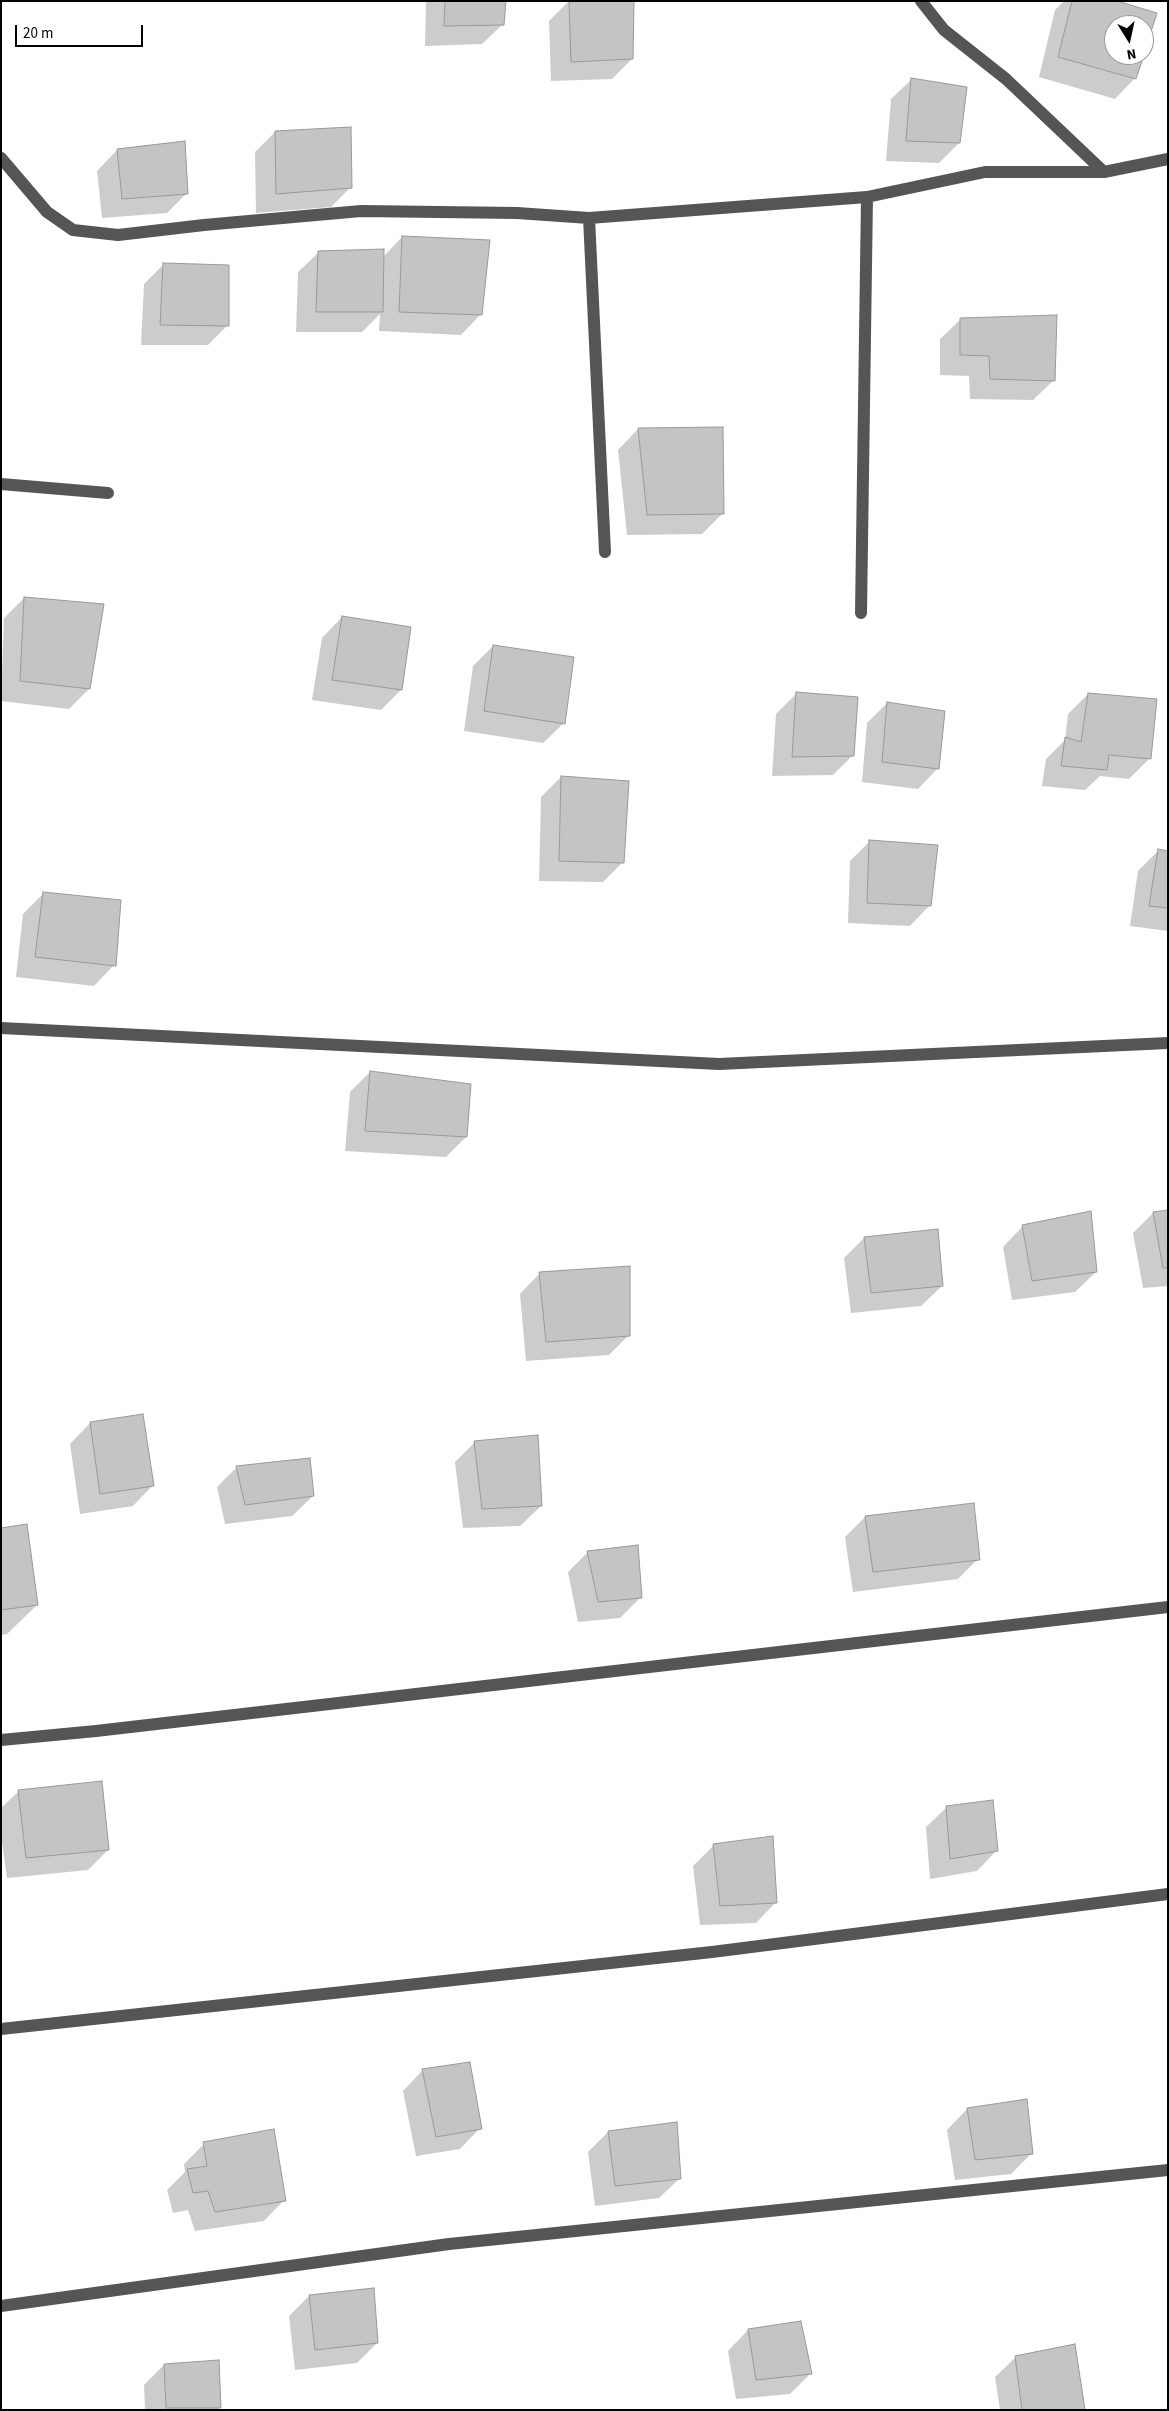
<!DOCTYPE html>
<style>
body{margin:0}
#map{position:relative;width:1169px;height:2411px;overflow:hidden;background:#fff;font-family:"Source Sans 3",sans-serif}
canvas{display:block}
.frame{position:absolute;inset:0;border:2px solid #000;pointer-events:none}
.north{position:absolute;left:1104px;top:15px;width:50px;height:50px;box-sizing:border-box;background:#fff;border:1px solid #999;border-radius:50%;rotate:170deg;font-size:14px;font-weight:700;line-height:20px;text-align:center;color:#000}
.north::after{content:'';display:block;margin:auto;width:18px;height:22px;background:#000;clip-path:polygon(50% 0,100% 100%,50% 72%,0 100%)}
.scale{position:absolute;left:15px;top:25px;width:128px;height:22px;box-sizing:border-box;border:2px solid #000;border-top:0;padding-left:6px;font-size:15px;line-height:18px;white-space:nowrap;color:#000;-webkit-text-stroke:4px #fff;paint-order:stroke}
</style>
<div id="map">
<canvas width="1169" height="2411"></canvas>
<div class="frame"></div>
<div class="north">N</div>
<div class="scale">20 m</div>
</div>
<script>
const context = document.querySelector('canvas').getContext('2d');
context.lineJoin = 'round';
function fill(path, color) { context.fillStyle = color; context.fill(path, 'evenodd'); }
const poly = rows => new Path2D(rows.map(r => 'M' + r).join(''));
function trace(path, color, width, dash) { context.strokeStyle = color; context.lineWidth = width; context.lineCap = dash ? 'butt' : 'round'; context.setLineDash(dash || []); context.stroke(path); }
const shadow = poly([
 [426,1,504,1,503,24,482,44,425,46],
 [569,1,632,59,612,79,551,81,549,21],
 [1064,1,1113,1,1155,14,1144,50,1144,25,1114,25,1114,55,1142,55,1135,78,1115,99,1039,77,1055,10],
 [912,79,959,143,939,163,886,161,891,99],
 [275,132,351,187,331,207,256,213,255,152],
 [117,150,187,193,167,213,102,218,97,171],
 [402,237,481,314,461,335,379,331,380,314,362,332,296,332,298,272,319,252,383,257],
 [164,264,228,325,208,345,141,345,144,284],
 [961,319,1054,380,1033,400,970,399,969,376,940,375,940,339],
 [722,428,723,513,702,534,627,535,618,450,638,429],
 [24,598,89,689,69,709,1,701,4,618],
 [342,617,401,690,381,710,312,700,322,638],
 [493,646,564,723,543,743,464,731,473,666],
 [796,694,853,755,833,775,772,776,776,714],
 [1088,694,1150,758,1129,779,1100,776,1085,790,1042,786,1046,759,1065,740,1068,714],
 [887,703,938,768,918,789,862,782,867,723],
 [561,777,623,862,603,882,539,881,541,797],
 [870,841,930,905,910,926,848,923,850,861],
 [1158,851,1168,853,1168,931,1130,926,1138,871],
 [43,894,114,965,94,986,16,977,23,914],
 [370,1072,466,1137,446,1157,345,1151,350,1092],
 [1168,1211,1168,1286,1143,1288,1133,1233,1153,1213],
 [1023,1226,1096,1272,1075,1292,1012,1300,1003,1247],
 [864,1238,942,1286,921,1306,851,1313,844,1258],
 [540,1273,629,1335,609,1355,526,1361,520,1294],
 [90,1423,153,1485,133,1506,80,1514,70,1444],
 [475,1442,541,1506,520,1526,463,1528,455,1462],
 [237,1467,313,1496,292,1516,225,1524,217,1487],
 [973,1504,978,1559,958,1579,853,1592,845,1537,865,1517],
 [1,1529,37,1605,7,1634,1,1635],
 [588,1552,640,1598,620,1618,578,1622,568,1572],
 [19,1791,108,1850,88,1870,7,1878,1,1834,1,1808],
 [947,1807,997,1850,977,1871,930,1879,926,1827],
 [714,1845,776,1902,756,1923,700,1925,693,1866],
 [423,2070,480,2128,460,2149,416,2156,403,2091],
 [967,2109,1031,2154,1011,2174,955,2180,947,2130],
 [608,2132,680,2178,659,2198,595,2206,588,2152],
 [204,2144,284,2200,264,2221,195,2231,188,2210,173,2213,167,2190,185,2172,184,2164],
 [373,2289,377,2343,357,2363,295,2370,289,2316,309,2296],
 [748,2330,810,2374,790,2394,736,2399,728,2351],
 [1016,2357,1084,2410,1000,2410,995,2377],
 [164,2365,220,2407,217,2410,145,2410,144,2385]
]);
const building = poly([
 [445,1,506,1,504,25,444,26,445,1],
 [569,1,634,1,633,59,571,62,569,1],
 [1072,1,1117,1,1157,13,1144,54,1144,25,1114,25,1114,55,1144,55,1136,79,1058,57,1072,1],
 [911,78,967,87,960,143,906,141,911,78],
 [351,127,352,188,276,194,275,131,351,127],
 [185,141,188,194,122,199,117,149,185,141],
 [402,236,490,240,482,315,399,312,402,236],
 [384,249,383,312,316,312,318,251,384,249],
 [163,263,229,265,229,326,160,325,163,263],
 [1057,315,1055,381,990,379,989,356,960,355,960,318,1057,315],
 [723,427,724,514,647,515,638,428,723,427],
 [24,597,104,604,90,689,20,681,24,597],
 [342,616,411,627,402,690,332,680,342,616],
 [493,645,574,657,565,724,484,711,493,645],
 [796,692,858,697,854,756,792,757,796,692],
 [1088,693,1157,699,1151,759,1109,755,1107,770,1061,766,1065,737,1081,742,1088,693],
 [887,702,945,711,939,769,882,762,887,702],
 [561,776,629,781,624,863,559,861,561,776],
 [869,840,938,845,931,906,867,903,869,840],
 [1158,849,1168,851,1168,908,1149,906,1158,849],
 [43,892,121,900,116,966,35,957,43,892],
 [370,1071,471,1084,467,1137,365,1131,370,1071],
 [1168,1210,1168,1268,1163,1268,1153,1212,1168,1210],
 [1091,1211,1097,1272,1032,1281,1022,1225,1091,1211],
 [938,1229,943,1286,871,1293,864,1237,938,1229],
 [630,1266,630,1336,546,1342,539,1272,630,1266],
 [143,1414,154,1486,100,1494,90,1422,143,1414],
 [538,1435,542,1506,482,1509,474,1441,538,1435],
 [310,1458,314,1496,245,1505,236,1466,310,1458],
 [974,1503,980,1560,873,1572,865,1516,974,1503],
 [27,1524,38,1605,1,1610,1,1528,27,1524],
 [638,1545,642,1598,598,1602,587,1551,638,1545],
 [102,1781,109,1850,26,1858,18,1790,102,1781],
 [993,1800,998,1851,950,1859,946,1806,993,1800],
 [773,1836,777,1903,720,1906,713,1844,773,1836],
 [470,2062,482,2129,436,2137,422,2069,470,2062],
 [1027,2099,1033,2154,975,2160,967,2108,1027,2099],
 [677,2122,681,2179,615,2186,608,2131,677,2122],
 [274,2129,286,2201,215,2212,208,2191,193,2193,187,2169,207,2166,203,2142,274,2129],
 [374,2288,378,2343,315,2350,309,2295,374,2288],
 [801,2321,812,2374,756,2380,748,2329,801,2321],
 [1075,2344,1085,2410,1022,2410,1015,2356,1075,2344],
 [219,2360,221,2408,166,2408,164,2364,219,2360]
]);
const minor = poly([
 [921,1,944,30,1006,79,1104,172],
 [1,158,47,212,73,230,118,235,204,225,361,211,517,213,589,218,867,197,985,172,1104,172,1168,159],
 [589,218,605,552],
 [1,484,108,493],
 [861,613,867,197],
 [1,1028,719,1064,1168,1043],
 [1,1740,96,1731,1168,1607],
 [1,2029,712,1952,1168,1894],
 [1,2306,449,2244,1168,2170]
]);
fill(shadow, '#0003');
fill(building, '#c4c4c4');
trace(building, '#999', 1);
trace(minor, '#555', 12);
</script>
